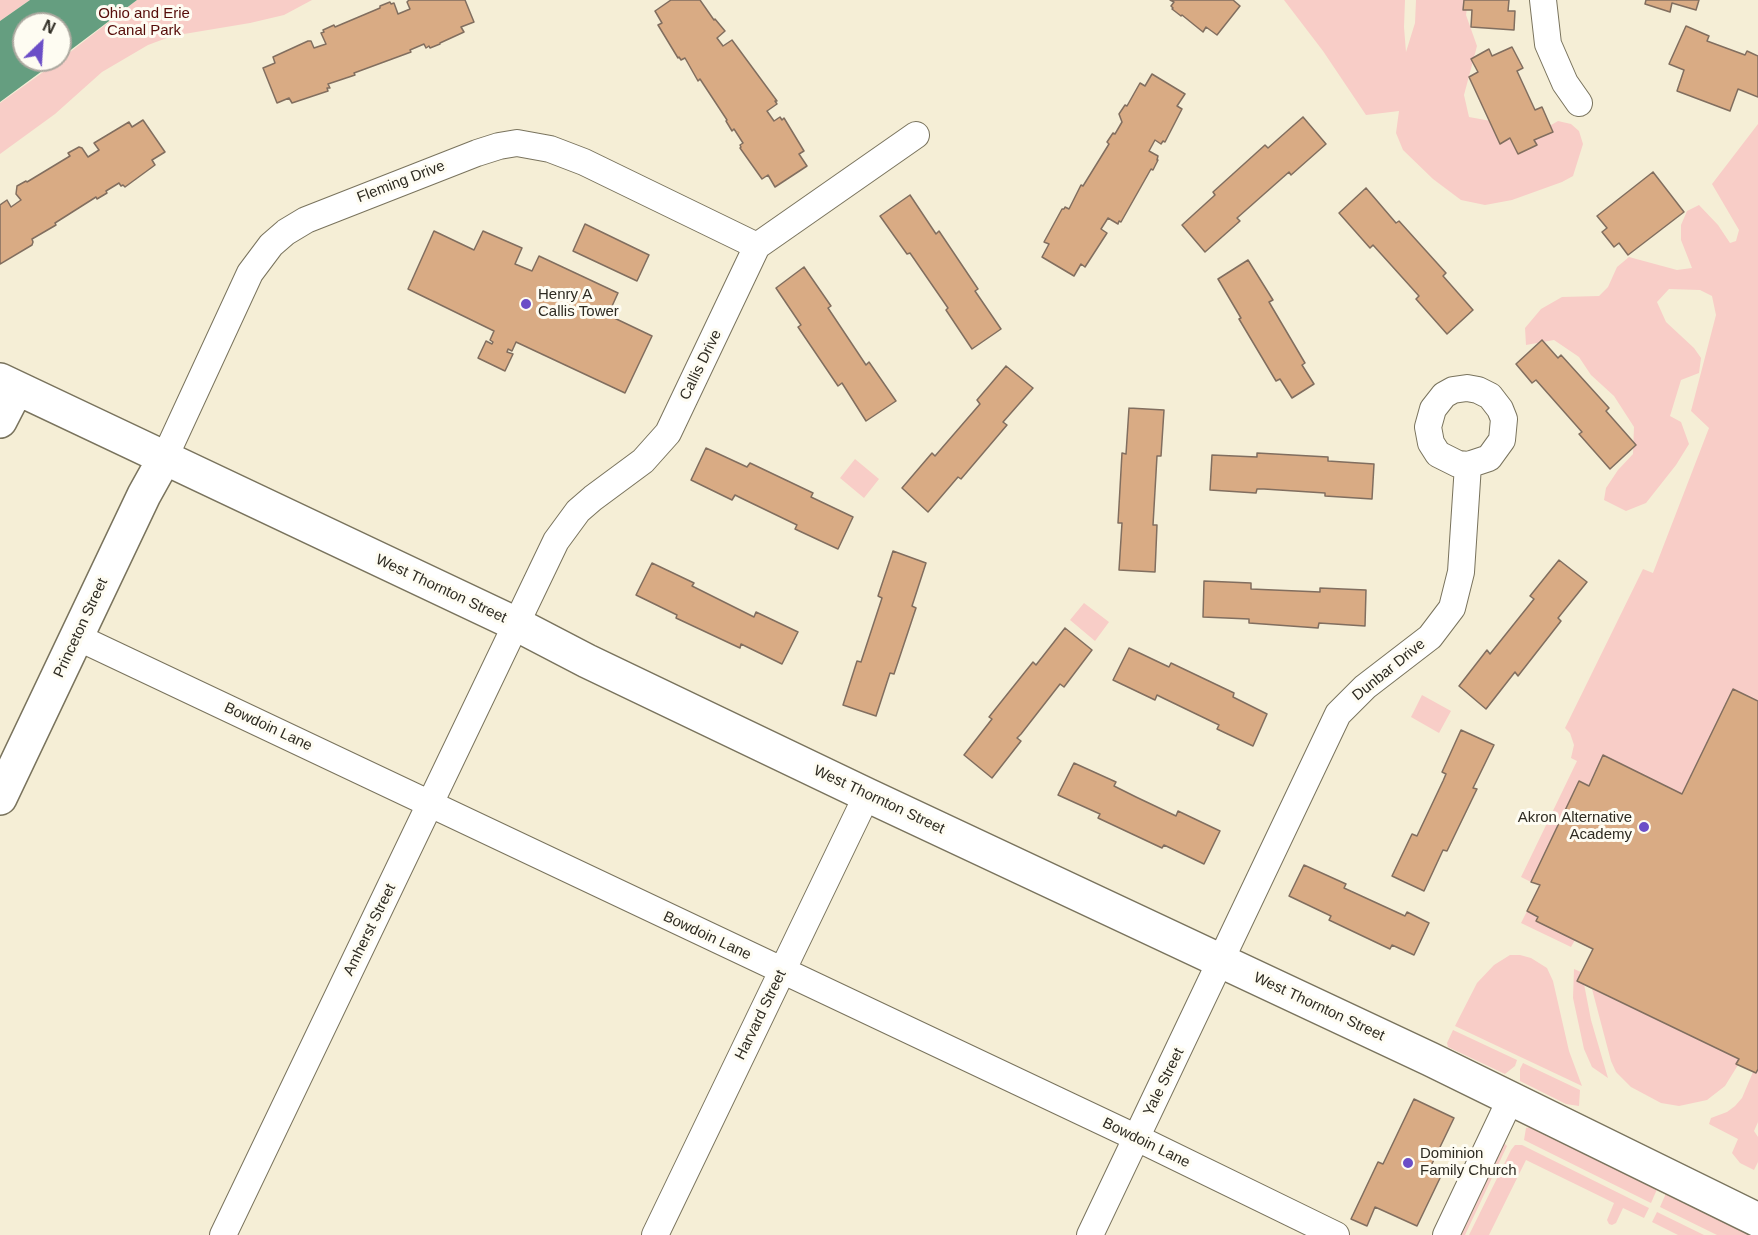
<!DOCTYPE html>
<style>
body{margin:0}
#map{position:relative;width:1758px;height:1235px;overflow:hidden;background:#f5eed6;font-family:Arial,sans-serif}
canvas{display:block}
.north{position:absolute;left:12px;top:12px;width:60px;height:60px;box-sizing:border-box;background:#fefcf2;border:2px solid #aba89f;border-radius:50%;rotate:25deg;font-size:16px;font-weight:700;line-height:24px;text-align:center;color:#2e2b22}
.north::after{content:'';display:block;margin:auto;width:21px;height:27px;background:#6b4ec7;clip-path:polygon(50% 0,100% 100%,50% 72%,0 100%)}
</style>
<div id="map">
<canvas width="1758" height="1235"></canvas>
<div class="north">N</div>
</div>
<script>
const context = document.querySelector('canvas').getContext('2d');
context.lineJoin = 'round';
function fill(path, color) { context.fillStyle = color; context.fill(path, 'evenodd'); }
const poly = rows => new Path2D(rows.map(r => 'M' + r).join(''));
function trace(path, color, width, dash) { context.strokeStyle = color; context.lineWidth = width; context.lineCap = dash ? 'butt' : 'round'; context.setLineDash(dash || []); context.stroke(path); }
function write(font, color, halo, rows, align = 'center') {
  context.font = font + ' Arial,sans-serif'; context.lineWidth = 6; context.setLineDash([]); context.textBaseline = 'middle'; context.strokeStyle = halo; context.fillStyle = color; for (const [text, x, y, turn = 0] of rows) {
    context.save(); context.translate(x, y); context.rotate((+turn || 0) * Math.PI / 180); context.textAlign = isNaN(turn) ? turn : align; if (halo) context.strokeText(text, 0, 0); context.fillText(text, 0, 0); context.restore();
  }
}
const green = poly([
 [0,0,30,0,0,21],
 [137,0,312,0,284,15,250,23,172,36,148,45,102,72,55,114,0,154,0,103,60,60],
 [1284,0,1405,0,1404,27,1406,52,1415,23,1416,0,1468,0,1466,15,1477,46,1464,95,1469,117,1502,123,1522,142,1558,121,1571,124,1579,131,1583,144,1573,176,1562,182,1512,200,1485,205,1461,200,1433,179,1403,150,1396,133,1399,111,1366,115,1323,51],
 [1758,124,1758,701,1733,689,1682,794,1603,755,1589,786,1579,782,1531,882,1521,877,1577,761,1571,758,1574,745,1570,733,1565,728,1643,569,1653,573,1709,428,1691,411,1716,315,1712,296,1700,290,1669,289,1657,302,1666,322,1694,348,1701,358,1699,373,1681,380,1670,416,1681,422,1689,444,1676,465,1646,503,1626,511,1604,500,1606,488,1618,470,1633,454,1634,427,1614,396,1591,375,1579,357,1554,340,1526,345,1525,328,1541,309,1562,297,1599,296,1608,287,1617,267,1629,257,1677,270,1692,268,1681,240,1681,225,1687,211,1699,205,1718,225,1730,243,1736,241,1739,230,1712,184],
 [855,459,879,479,864,498,840,478],
 [1084,603,1109,622,1095,641,1070,620],
 [1422,695,1451,711,1439,733,1411,717],
 [1527,911,1538,917,1536,921,1575,940,1571,947,1521,923],
 [1510,955,1520,955,1531,958,1547,968,1553,981,1569,1051,1582,1086,1455,1026,1477,983,1494,965],
 [1574,969,1581,972,1577,981,1584,984,1591,1020,1608,1078,1592,1067,1584,1049,1573,998],
 [1592,989,1739,1059,1738,1065,1725,1086,1707,1100,1679,1106,1661,1103,1631,1087,1616,1072,1611,1061],
 [1453,1030,1517,1060,1515,1066,1505,1074,1448,1047,1447,1043],
 [1523,1063,1580,1090,1579,1106,1566,1104,1520,1081,1520,1069],
 [1758,1069,1758,1122,1754,1131,1758,1137,1758,1162,1754,1170,1740,1163,1732,1153,1738,1139,1709,1124,1711,1118,1727,1112,1735,1106,1742,1098,1753,1072,1756,1073],
 [1530,1127,1542,1130,1658,1187,1651,1203,1524,1140,1526,1128],
 [1504,1143,1507,1146,1465,1235,1459,1235],
 [1515,1145,1522,1145,1649,1208,1644,1218,1623,1208,1616,1223,1612,1225,1609,1224,1607,1220,1614,1203,1526,1160,1489,1235,1469,1235,1511,1150],
 [1667,1191,1756,1235,1717,1235,1660,1207],
 [1657,1212,1704,1235,1678,1235,1652,1222]
]);
const water = poly([
 [30,0,137,0,60,58,60,24,24,24,24,60,57,60,0,102,0,21]
]);
const building = poly([
 [409,0,465,0,474,22,461,27,464,32,440,43,440,44,430,48,429,46,426,48,424,44,410,50,411,52,354,73,355,75,328,84,330,88,327,88,328,91,292,103,289,98,277,103,263,68,275,63,273,57,308,41,311,41,314,48,326,44,321,33,324,32,323,30,334,25,335,27,380,8,380,6,390,2,391,4,394,3,398,14,410,9,407,2,409,0],
 [671,0,700,0,714,20,715,19,725,31,717,38,723,46,732,40,777,101,775,101,777,104,767,111,774,121,780,117,782,120,784,118,804,151,799,154,807,166,775,187,768,175,762,179,740,148,741,147,740,145,743,143,734,129,732,131,726,121,727,120,700,79,698,81,685,58,681,60,679,57,678,58,658,25,662,23,655,11,671,0],
 [1170,0,1233,0,1240,6,1217,35,1206,27,1203,32,1182,15,1181,16,1172,9,1173,8,1171,6,1174,2,1170,0],
 [1464,0,1509,0,1508,11,1515,11,1514,30,1471,27,1472,10,1463,10,1464,0],
 [1646,0,1699,0,1696,10,1672,3,1670,12,1645,4,1646,0],
 [1686,26,1709,36,1707,41,1745,55,1747,51,1758,56,1758,97,1738,89,1730,111,1677,91,1684,70,1669,64,1686,26],
 [1512,47,1523,68,1517,71,1535,110,1542,107,1553,132,1534,140,1537,145,1518,154,1510,138,1500,144,1469,77,1478,72,1471,59,1489,49,1492,56,1512,47],
 [1152,74,1185,94,1177,106,1182,109,1165,142,1163,141,1161,144,1155,140,1149,151,1158,156,1157,160,1158,160,1153,170,1151,169,1121,222,1119,221,1118,224,1108,218,1101,229,1107,233,1085,267,1081,264,1074,276,1042,257,1049,244,1044,242,1062,209,1064,209,1065,207,1069,209,1081,185,1083,186,1109,144,1107,142,1113,133,1115,134,1122,122,1119,114,1125,105,1127,106,1140,83,1145,86,1152,74],
 [1303,117,1326,144,1291,175,1289,172,1237,218,1240,221,1205,252,1182,225,1215,195,1213,192,1265,145,1268,148,1303,117],
 [143,120,165,152,152,160,155,165,125,187,123,185,121,186,119,183,106,191,107,193,97,199,96,197,55,223,56,225,32,239,33,242,32,245,0,264,0,205,7,200,11,207,21,200,16,194,17,186,26,181,27,182,70,156,68,153,79,147,82,148,88,157,99,150,94,143,129,122,132,127,143,120],
 [1653,172,1684,212,1628,255,1619,243,1614,247,1602,232,1607,228,1597,216,1653,172],
 [1366,188,1396,223,1399,221,1446,273,1443,276,1473,310,1447,334,1416,299,1419,296,1373,245,1370,248,1339,213,1366,188],
 [910,195,936,234,939,231,978,289,975,291,1001,329,972,349,946,310,948,308,910,253,907,254,880,216,910,195],
 [585,224,649,255,637,281,573,251,585,224],
 [434,231,474,250,483,231,522,248,515,264,532,271,539,256,618,293,608,315,652,336,625,393,516,342,512,351,508,349,507,352,513,354,505,371,478,358,486,341,492,344,493,342,490,340,494,331,408,289,434,231],
 [1248,260,1273,300,1269,302,1305,363,1302,365,1314,384,1292,398,1280,379,1276,381,1239,319,1241,318,1218,279,1248,260],
 [804,267,831,306,828,308,866,365,869,362,896,401,866,421,842,383,838,386,798,327,801,325,776,288,804,267],
 [1542,340,1558,358,1561,355,1609,408,1606,411,1636,445,1610,469,1579,434,1582,432,1536,380,1532,383,1516,364,1542,340],
 [1006,366,1033,388,1003,422,1007,425,961,479,958,477,928,512,902,488,932,453,935,456,980,404,977,400,1006,366],
 [1129,408,1164,410,1161,456,1157,456,1153,525,1157,525,1155,572,1119,570,1122,523,1118,523,1122,453,1126,454,1129,408],
 [706,448,747,467,750,463,813,493,811,497,853,517,838,549,795,529,797,525,741,498,735,495,732,500,691,480,706,448],
 [1257,453,1328,457,1328,461,1374,464,1372,499,1325,496,1325,493,1264,489,1257,489,1256,493,1210,490,1212,455,1257,457,1257,453],
 [893,551,926,563,912,606,916,608,894,674,890,673,876,716,843,705,857,661,861,662,882,598,878,596,893,551],
 [1559,560,1587,582,1558,618,1561,621,1518,676,1515,672,1486,709,1459,686,1487,650,1490,654,1534,599,1530,596,1559,560],
 [652,563,694,583,692,586,754,617,756,612,798,632,782,664,741,644,740,648,676,618,677,615,636,595,652,563],
 [1204,581,1251,583,1251,589,1320,592,1320,588,1366,590,1365,626,1319,623,1318,628,1249,623,1249,619,1203,617,1204,581],
 [1065,628,1092,650,1064,687,1060,684,1021,734,1017,738,1021,741,992,778,964,755,992,719,989,717,1033,662,1036,665,1065,628],
 [1129,648,1169,667,1171,663,1234,693,1233,697,1267,714,1253,746,1217,729,1219,725,1163,698,1157,695,1155,700,1113,680,1129,648],
 [1733,689,1758,701,1758,1069,1756,1073,1736,1064,1739,1059,1577,981,1593,949,1536,921,1538,917,1527,911,1540,885,1531,882,1579,781,1589,786,1603,755,1682,794,1733,689],
 [1461,730,1494,745,1473,788,1477,789,1447,851,1443,850,1424,891,1392,876,1412,834,1417,836,1443,781,1446,774,1442,772,1461,730],
 [1074,763,1116,782,1114,786,1136,797,1176,816,1178,811,1220,831,1204,864,1164,845,1162,848,1098,818,1100,814,1058,795,1074,763],
 [1304,865,1346,884,1344,888,1405,916,1407,912,1429,923,1414,955,1392,945,1390,949,1329,920,1331,916,1289,896,1304,865],
 [1414,1099,1454,1118,1429,1170,1441,1176,1417,1226,1375,1207,1367,1226,1351,1219,1378,1162,1383,1164,1414,1099]
]);
const street = poly([
 [1543,0,1548,44,1565,83,1579,103],
 [164,459,250,273,271,245,286,232,306,220,477,153,499,146,517,143,550,149,584,162,757,246],
 [77,637,1137,1138,1336,1235],
 [223,1235,556,541,578,511,593,498,643,461,668,433,757,246,916,135],
 [655,1235,867,795],
 [1090,1235,1338,714,1365,687,1430,637,1452,608,1461,572,1468,465,1489,458,1502,440,1504,419,1500,409,1490,396,1478,390,1467,388,1453,390,1444,395,1433,409,1428,427,1431,443,1438,454,1458,464,1468,465],
 [1446,1235,1511,1098]
]);
const secondary = poly([
 [0,380,516,624,587,661,867,795,1430,1059,1758,1220],
 [0,421,17,388],
 [0,798,144,495,164,459]
]);
const markers = [
 [526,304,6,"#6b4ec7"],
 [1644,827,6,"#6b4ec7"],
 [1408,1163,6,"#6b4ec7"]
];
const parkNames = [
 ["Ohio and Erie",144,14],
 ["Canal Park",144,31]
];
const streetNames = [
 ["Fleming Drive",401,182,-21],
 ["Callis Drive",701,365,-64],
 ["West Thornton Street",441,589,25],
 ["Princeton Street",81,628,-65],
 ["Dunbar Drive",1389,670,-39],
 ["Bowdoin Lane",268,727,25],
 ["West Thornton Street",879,800,25],
 ["Amherst Street",370,930,-64],
 ["Bowdoin Lane",707,936,25],
 ["West Thornton Street",1319,1007,25],
 ["Harvard Street",761,1015,-64],
 ["Yale Street",1164,1082,-64],
 ["Bowdoin Lane",1146,1143,26]
];
const poiNames = [
 ["Henry A",538,295],
 ["Callis Tower",538,312],
 ["Akron Alternative",1632,818,"right"],
 ["Academy",1632,835,"right"],
 ["Dominion",1420,1154],
 ["Family Church",1420,1171]
];
fill(green, '#f8cdc7');
fill(water, '#659e80');
fill(building, '#d9ab84');
trace(building, '#816e5f', 1.5);
trace(street, '#79735d', 28);
trace(secondary, '#79735d', 36);
trace(street, '#fff', 26);
trace(secondary, '#fff', 33);
for (const [x, y, r, color] of markers) { const dot = new Path2D(); dot.arc(x, y, r, 0, 2 * Math.PI); context.fillStyle = color; context.fill(dot); trace(dot, '#fefcf2', 2); }
write('15px', '#560d09', '#fefcf2', parkNames);
write('15px', '#2e2b22', '#fefcf2', streetNames);
write('15px', '#2e2b22', '#fefcf2', poiNames, 'left');
</script>
